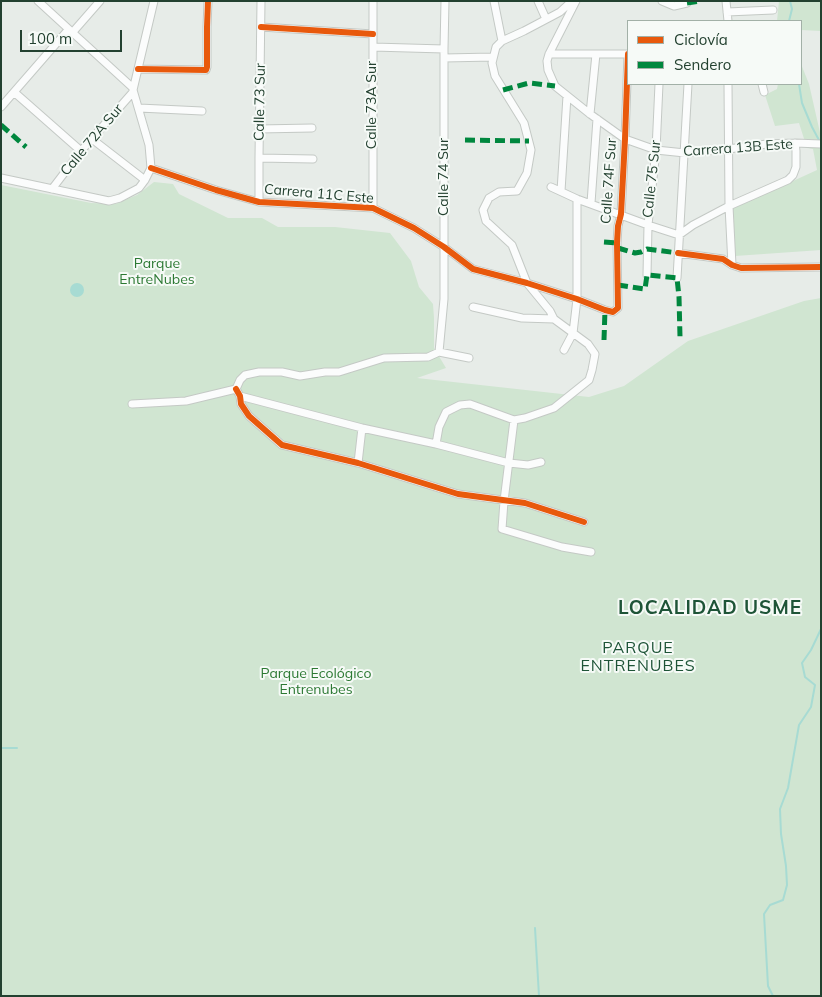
<!DOCTYPE html>
<meta charset="utf-8">
<style>
body{margin:0}
#map{position:relative;width:822px;height:997px;overflow:hidden;background:#e7ece8;font-family:Mulish,sans-serif}
canvas{display:block}
.frame{position:absolute;inset:0;border:2px solid #234130;pointer-events:none}
.legend{position:absolute;left:627px;top:20px;width:175px;height:65px;box-sizing:border-box;background:#f6faf7;border:1px solid #a2b0a7;margin:0;padding:6px 9px;list-style:none;font-size:15px;color:#234130}
.legend li{display:flex;align-items:center;gap:10px;height:25px}
.legend b{width:25px;border:1px solid #a2b0a7}
.scale{position:absolute;left:20px;top:30px;width:102px;height:22px;box-sizing:border-box;border:2px solid #234130;border-top:0;padding-left:6px;font-size:15px;line-height:18px;white-space:nowrap;color:#234130;-webkit-text-stroke:4px #f6faf7;paint-order:stroke}
</style>
<div id="map">
<canvas width="822" height="997"></canvas>
<div class="frame"></div>
<ul class="legend">
<li><b style="height:6px;background:#e8590c"></b>Ciclovía</li>
<li><b style="height:6px;background:#00873e"></b>Sendero</li>
</ul>
<div class="scale">100 m</div>
</div>
<script>
const context = document.querySelector('canvas').getContext('2d');
context.lineJoin = 'round';
function fill(path, color) { context.fillStyle = color; context.fill(path, 'evenodd'); }
const poly = rows => new Path2D(rows.map(r => 'M' + r).join(''));
function trace(path, color, width, dash) { context.strokeStyle = color; context.lineWidth = width; context.lineCap = dash ? 'butt' : 'round'; context.setLineDash(dash || []); context.stroke(path); }
function write(font, color, halo, rows, align = 'center') {
  context.font = font + ' Mulish,sans-serif'; context.lineWidth = 4; context.setLineDash([]); context.textBaseline = 'middle'; context.strokeStyle = halo; context.fillStyle = color; for (const [text, x, y, turn = 0] of rows) {
    context.save(); context.translate(x, y); context.rotate((+turn || 0) * Math.PI / 180); context.textAlign = isNaN(turn) ? turn : align; if (halo) context.strokeText(text, 0, 0); context.fillText(text, 0, 0); context.restore();
  }
}
const green = poly([
 [779,1,821,1,821,31,801,30,801,21,777,21],
 [801,64,809,84,821,137,821,250,735,256,732,209,817,170,813,149,807,148,799,123,775,126,765,95,777,89,778,84,801,84],
 [154,182,173,184,179,194,228,218,262,218,278,227,335,227,390,233,411,261,419,287,433,304,434,318,434,348,446,368,417,378,589,397,624,386,688,341,804,301,821,298,821,996,1,996,1,185,91,203,115,204,137,195]
]);
const water = poly([
 '70 290a7 7 0 1 1 14 0a7 7 0 1 1-14 0Z'
]);
const stream = poly([
 [789,21,792,9,790,1],
 [799,84,802,103,812,127,820,142],
 [1,748,17,748],
 [535,928,539,996],
 [773,996,768,986,764,914,770,905,783,900,787,885,786,866,781,834,780,809,788,788,799,725,811,707,815,685,805,677,802,663,811,650,821,629]
]);
const minor = poly([
 [38,1,133,88],
 [494,1,502,41],
 [538,1,546,19],
 [576,1,549,54,547,61,548,70,555,86,590,114,625,139,656,150,685,153,728,149,767,144,795,143,821,144],
 [662,1,674,6,687,3,687,1],
 [726,1,728,21],
 [727,12,773,10],
 [261,27,373,34],
 [72,33,100,1],
 [373,47,444,49],
 [549,54,628,54],
 [444,58,493,57],
 [138,69,206,70,207,67,207,27,208,1],
 [728,84,729,206,732,265],
 [762,84,764,92],
 [14,92,81,151],
 [1,107,68,30],
 [139,108,202,111],
 [590,114,596,54],
 [259,129,312,128],
 [92,139,145,180],
 [259,158,313,159],
 [151,168,216,190,259,202,373,208,414,228,444,247,473,269,527,283,577,299,605,310,613,312,618,308,617,243,618,226,621,214,625,139,628,54],
 [151,168,149,145,133,90,154,1],
 [1,178,109,201,120,198,139,188,145,180,151,168],
 [551,187,577,199,648,225,679,235,693,225,729,206,788,180,793,175,796,167,796,151,795,143],
 [52,189,81,151,133,92],
 [561,191,567,96],
 [259,202,259,158,261,1],
 [591,203,597,119],
 [373,208,373,1],
 [678,253,723,259,732,265,741,268,821,267],
 [647,275,648,225,656,150,659,84],
 [677,278,688,84],
 [473,307,522,318,554,319],
 [564,350,573,333,577,299,577,199],
 [439,352,444,299,444,49,445,1],
 [236,389,240,396,241,404,249,416,282,445,358,463,458,494,525,503,584,522],
 [236,389,240,380,245,375,259,372,282,372,300,376,325,372,339,372,384,358,428,357,439,352,469,358],
 [240,396,362,428,436,444,509,463,528,465,541,462],
 [132,404,186,401,236,389],
 [514,420,504,501,502,529,562,547,591,552],
 [436,444,439,427,446,412,460,405,470,404,514,420,525,418,554,408,589,380,592,370,595,354,588,344,554,319,550,311,527,283,512,245,486,221,483,210,489,198,499,192,517,191,527,173,531,150,524,123,495,76,492,63,496,47,502,41,524,31,560,12,572,1],
 [358,463,362,428]
]);
const quiet = poly([
 [687,3,701,1],
 [503,90,529,83,555,86],
 [1,125,26,147],
 [465,140,529,141],
 [604,242,617,243],
 [618,248,635,253,641,252,647,249,678,253],
 [618,285,645,289,647,275,677,278,679,297,680,337],
 [604,340,605,310]
]);
const cycleway = poly([
 [261,27,373,34],
 [138,69,206,70,207,67,207,27,208,1],
 [151,168,216,190,259,202,373,208,414,228,444,247,473,269,527,283,577,299,605,310,613,312,618,308,617,243,618,226,621,214,625,139,628,54],
 [678,253,723,259,732,265,741,268,821,267],
 [236,389,240,396,241,404,249,416,282,445,358,463,458,494,525,503,584,522]
]);
const streetNames = [
 ["Calle 73 Sur",260,102,-89],
 ["Calle 73A Sur",372,105,-90],
 ["Calle 72A Sur",92,140,-50],
 ["Carrera 13B Este",738,148,-4],
 ["Calle 74 Sur",444,177,-90],
 ["Calle 75 Sur",652,179,-84],
 ["Calle 74F Sur",609,181,-86],
 ["Carrera 11C Este",319,194,5]
];
const parkNames = [
 ["Parque",157,264],
 ["EntreNubes",157,280],
 ["Parque Ecológico",316,674],
 ["Entrenubes",316,690]
];
const quarterNames = [
 ["PARQUE",638,648],
 ["ENTRENUBES",638,666]
];
const districtNames = [
 ["LOCALIDAD USME",710,608]
];
fill(green, '#d0e5d1');
fill(water, '#a7dbd3');
trace(stream, '#a7dbd3', 2);
trace(minor, '#c4c9c5', 9);
trace(minor, '#fbfcfc', 7);
trace(quiet, '#00873e', 5, [10, 5]);
trace(cycleway, '#e8590c', 6);
write('14px', '#234130', '#f6faf7', streetNames);
write('14px', '#2c7933', '#f6faf7', parkNames);
context.letterSpacing = '1px';
write('16px', '#1e5437', '#f6faf7', quarterNames);
context.letterSpacing = '0px';
context.letterSpacing = '1px';
write('bold 19px', '#1e5437', '#f6faf7', districtNames);
context.letterSpacing = '0px';
</script>
